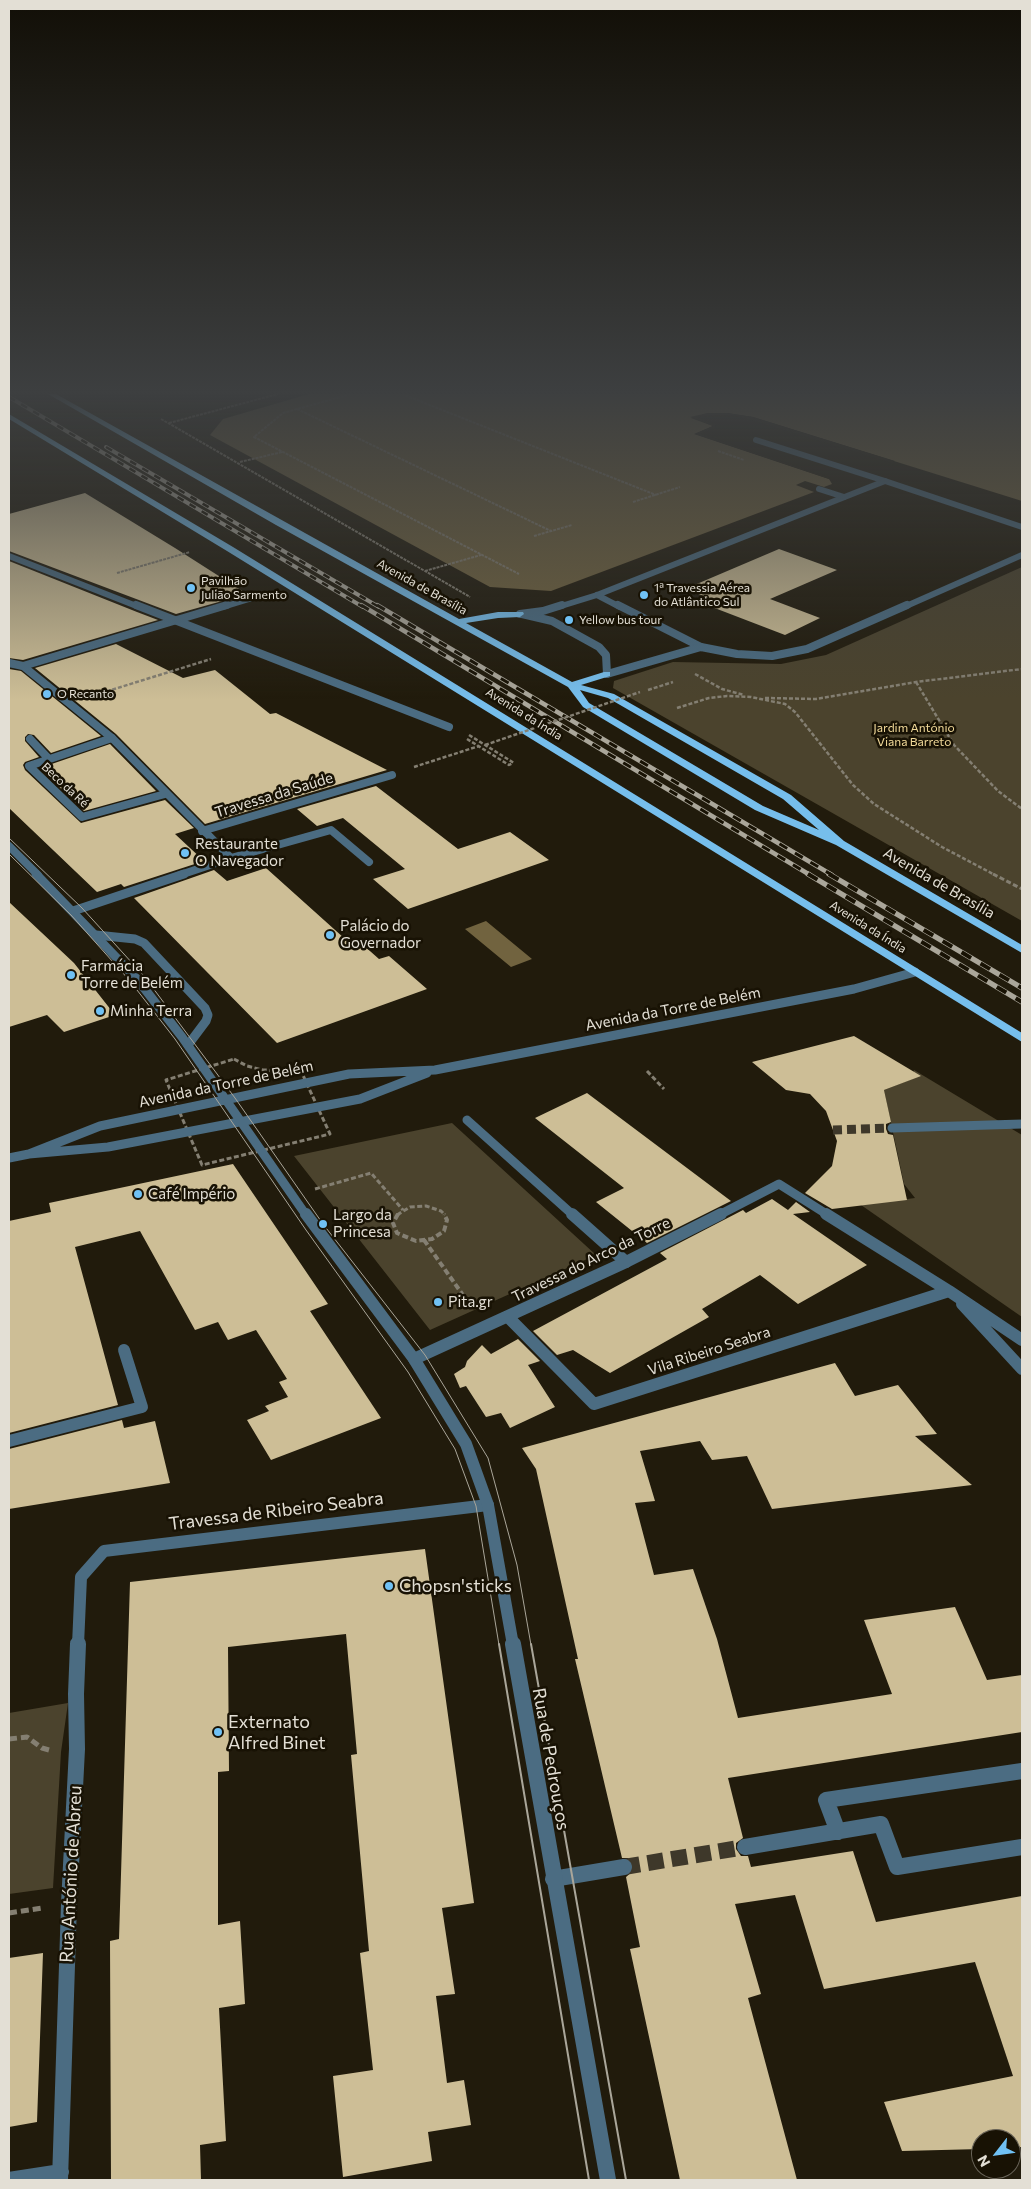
<!DOCTYPE html>
<meta charset="utf-8">
<style>
body{margin:0}
#map{position:relative;width:1031px;height:2189px;overflow:hidden;background:#211b0c;font-family:Commissioner,sans-serif}
canvas{display:block}
.frame{position:absolute;inset:0;border:10px solid #e3dfd5;pointer-events:none}
.north{position:absolute;left:971px;top:2129px;width:50px;height:50px;box-sizing:border-box;background:#181204;border:1px solid #696458;border-radius:50%;rotate:240deg;font-size:14px;font-weight:700;line-height:20px;text-align:center;color:#e3dfd5}
.north::after{content:'';display:block;margin:auto;width:18px;height:22px;background:#70c1f4;clip-path:polygon(50% 0,100% 100%,50% 72%,0 100%)}
</style>
<div id="map">
<canvas width="1031" height="2189"></canvas>
<div class="frame"></div>
<div class="north">N</div>
</div>
<script>
const context = document.querySelector('canvas').getContext('2d');
context.lineJoin = 'round';
function fill(path, color) { context.fillStyle = color; context.fill(path, 'evenodd'); }
const poly = rows => new Path2D(rows.map(r => 'M' + r).join(''));
function trace(path, color, width, dash) { context.strokeStyle = color; context.lineWidth = width; context.lineCap = dash ? 'butt' : 'round'; context.setLineDash(dash || []); context.stroke(path); }
function write(font, color, halo, rows, align = 'center') {
  context.font = font + ' Commissioner,sans-serif'; context.lineWidth = 5; context.setLineDash([]); context.textBaseline = 'middle'; context.strokeStyle = halo; context.fillStyle = color; for (const [text, x, y, turn = 0] of rows) {
    context.save(); context.translate(x, y); context.rotate((+turn || 0) * Math.PI / 180); context.textAlign = isNaN(turn) ? turn : align; if (halo) context.strokeText(text, 0, 0); context.fillText(text, 0, 0); context.restore();
  }
}
const green = poly([
 [1022,567,1022,921,613,688,614,681,673,662,781,664,826,655],
 [914,1070,1022,1135,1022,1317,861,1205,915,1198,904,1184,884,1090,912,1079],
 [452,1123,596,1255,430,1330,294,1156],
 [68,1703,61,1752,53,1888,9,1894,9,1713]
]);
const water = poly([
 [309,394,1022,394,1022,501,753,417,727,413,708,413,691,418,713,426,695,434,829,479,832,484,824,487,805,481,796,485,814,492,551,591,490,587,210,435,223,419],
 [486,921,532,959,511,967,465,929]
]);
const pier = poly([
 [708,413,727,413,753,417,895,461,891,463,737,416,719,415,698,417,716,425,715,428,701,434,831,478,829,479,694,434,713,426,690,417]
]);
const building = poly([
 [85,493,175,548,247,594,176,614,9,551,9,514],
 [779,549,837,570,770,599,820,618,785,635,712,607,722,603,685,589],
 [9,561,137,612,158,620,23,660,9,658],
 [116,644,183,678,215,670,270,714,276,713,387,770,205,824,116,734,35,668],
 [9,669,21,671,101,736,51,753,34,735,28,734,25,737,25,741,39,757,25,762,23,765,25,770,81,823,165,800,194,828,175,834,204,861,124,887,121,884,97,892,9,808],
 [110,744,156,791,84,811,40,768],
 [376,786,458,849,510,832,549,860,408,909,373,879,405,869,343,818,317,826,297,809],
 [266,868,354,947,362,944,379,959,389,956,427,989,277,1043,134,898,214,870,227,881],
 [9,902,74,963,115,1015,64,1032,47,1015,9,1027],
 [854,1036,921,1076,884,1090,891,1122,886,1124,886,1129,888,1134,893,1135,907,1200,832,1209,805,1193,832,1166,837,1141,826,1111,810,1094,786,1090,752,1062],
 [587,1093,731,1201,647,1243,596,1202,624,1188,535,1118],
 [233,1164,328,1304,310,1311,381,1418,271,1460,247,1420,269,1411,265,1406,288,1397,279,1382,287,1379,256,1330,228,1340,218,1322,195,1330,140,1231,75,1247,118,1405,9,1433,9,1221,51,1212,49,1203],
 [772,1199,788,1210,796,1202,810,1212,793,1214,867,1265,798,1304,760,1275,702,1309,709,1317,610,1373,573,1350,557,1355,533,1331,667,1259,660,1253,743,1210,746,1213],
 [518,1339,540,1361,528,1365,555,1407,510,1428,501,1413,486,1417,466,1386,460,1388,454,1374,465,1367,467,1361,482,1345,491,1354],
 [835,1363,855,1396,898,1385,937,1434,915,1436,972,1485,772,1509,747,1456,712,1460,700,1441,640,1451,655,1501,635,1503,654,1575,693,1569,717,1639,738,1718,892,1694,864,1620,955,1607,987,1680,1022,1675,1022,1732,728,1778,743,1838,736,1843,736,1849,741,1856,748,1856,751,1867,853,1851,876,1922,1022,1896,1022,2147,1011,2148,1011,2139,981,2139,981,2149,902,2151,884,2102,1013,2076,975,1962,824,1989,795,1895,735,1904,761,1994,748,1998,797,2180,680,2180,630,1949,640,1947,626,1877,633,1871,633,1865,628,1858,622,1858,575,1659,578,1659,536,1469,522,1448],
 [122,1420,124,1428,155,1421,170,1483,9,1509,9,1449],
 [425,1549,474,1903,442,1908,455,1994,436,1996,447,2083,464,2080,471,2125,428,2132,432,2161,343,2177,333,2076,373,2070,360,1953,369,1951,351,1755,357,1754,346,1634,228,1647,229,1771,218,1772,218,1925,240,1921,245,2004,219,2008,226,2141,200,2145,201,2180,111,2180,110,1941,119,1939,130,1582],
 [43,1953,37,2122,9,2127,9,1958]
]);
const pedestrianTunnel = poly([
 [833,1130,892,1128]
]);
const minorTunnel = poly([
 [624,1867,745,1847]
]);
const pathFar4 = poly([
 [351,394,283,413,254,437,519,574],
 [402,394,656,495],
 [297,409,551,531],
 [161,419,470,597],
 [169,423,278,394],
 [718,451,744,460],
 [240,462,282,452],
 [633,502,680,487],
 [534,536,572,525],
 [425,571,481,555],
 [117,573,190,552]
]);
const pathFar3 = poly([
 [695,674,722,689,744,695],
 [916,682,954,745,998,791,1022,809],
 [648,690,673,682],
 [95,695,211,659],
 [765,698,816,699,916,682,1022,669],
 [677,708,709,698,727,696,751,697,785,704,795,712,853,785,874,804,942,847,995,875],
 [469,735,514,763],
 [467,739,509,765,513,763],
 [414,767,479,746]
]);
const pathFar2 = poly([
 [993,874,1022,889],
 [234,1059,247,1066,263,1070,301,1071,330,1134,202,1165,166,1080,234,1059],
 [647,1071,664,1089],
 [315,1189,371,1173,403,1210],
 [397,1215,410,1207,426,1206,441,1211,445,1215]
]);
const pathFar1 = poly([
 [398,1214,393,1223,397,1233,416,1241,432,1239,444,1231,447,1220,444,1214],
 [424,1240,470,1305]
]);
const path = poly([
 [9,1739,27,1737,42,1748,49,1750],
 [9,1913,42,1908]
]);
const serviceFar3 = poly([
 [756,440,885,481],
 [819,489,844,497],
 [597,595,620,607],
 [223,607,259,596]
]);
const serviceFar2 = poly([
 [618,605,701,647],
 [522,614,552,621,599,647,606,655,607,674],
 [23,666,227,605],
 [112,738,29,766,82,817,165,794],
 [30,739,49,759]
]);
const serviceFar1 = poly([
 [96,935,135,939,144,943,205,1008,208,1015,206,1021,188,1045],
 [467,1120,573,1215]
]);
const service = poly([
 [572,1214,626,1262],
 [9,1441,142,1407,124,1350]
]);
const pedestrianFar2 = poly([
 [9,556,139,607]
]);
const pedestrianFar1 = poly([
 [136,605,449,727],
 [202,831,392,775]
]);
const pedestrian = poly([
 [892,1128,1022,1124]
]);
const minorFar4 = poly([
 [558,607,597,595,885,481,1022,527],
 [904,607,1022,555]
]);
const minorFar3 = poly([
 [520,614,543,611,562,605],
 [9,663,23,666,112,738,231,858],
 [607,674,701,647,737,654,772,656,807,649,907,605],
 [180,875,231,858,331,830,369,862]
]);
const minorFar2 = poly([
 [73,911,184,874],
 [719,1215,779,1184,828,1215]
]);
const minorFar1 = poly([
 [826,1214,949,1291,1022,1340],
 [962,1304,1022,1369],
 [508,1317,594,1404,949,1291],
 [414,1359,626,1262,721,1214],
 [78,1645,81,1577,104,1551,488,1505]
]);
const minor = poly([
 [838,1832,826,1800,1022,1771],
 [745,1847,881,1824,897,1867,1022,1847],
 [553,1879,624,1867],
 [9,2180,61,2172],
 [60,2180,69,1904,77,1749,76,1694,78,1644]
]);
const tertiaryFar3 = poly([
 [9,846,38,875]
]);
const tertiaryFar2 = poly([
 [36,874,137,979,182,1037,306,1215],
 [29,1154,100,1126,349,1074,435,1070,854,989,915,972],
 [9,1158,29,1154,108,1147,360,1099,427,1073]
]);
const tertiaryFar1 = poly([
 [306,1214,414,1359,466,1444,488,1505,513,1645]
]);
const tertiary = poly([
 [513,1644,608,2180]
]);
const primary = poly([
 [48,394,56,394,459,619,498,612,523,612,524,614,520,617,498,618,466,623,572,682,604,672,610,672,610,676,581,685,614,694,791,795,844,841,1022,945,1022,953,836,845,755,810,583,707,568,687,276,525,48,394],
 [580,690,608,698,783,799,819,830,763,806,589,703,580,690],
 [9,414,233,547,1022,1033,1022,1042,227,551,9,419,9,414]
]);
const tramFar1 = poly([
 [9,838,82,908,144,976,235,1098,323,1224,425,1355,488,1458,517,1565,531,1645],
 [9,854,71,915,130,981,175,1039,306,1230,408,1372,455,1449,476,1506,499,1645]
]);
const tram = poly([
 [499,1644,589,2180],
 [531,1644,626,2180]
]);
const railFar2 = poly([
 [9,397,363,607],
 [106,447,379,607]
]);
const railFar1 = poly([
 [361,605,810,875],
 [377,605,832,875]
]);
const rail = poly([
 [808,874,1022,1002],
 [829,874,1022,988]
]);
const pathBridge = poly([
 [485,745,640,692]
]);
const markers = [
 [191,588,5,"#70c1f4"],
 [644,595,5,"#70c1f4"],
 [569,620,5,"#70c1f4"],
 [47,694,5,"#70c1f4"],
 [185,853,5,"#70c1f4"],
 [330,935,5,"#70c1f4"],
 [71,975,5,"#70c1f4"],
 [100,1011,5,"#70c1f4"],
 [138,1194,5,"#70c1f4"],
 [323,1224,5,"#70c1f4"],
 [438,1302,5,"#70c1f4"],
 [389,1586,5,"#70c1f4"],
 [218,1732,5,"#70c1f4"]
];
const farPoinames = [
 ["Pavilhão",201,581],
 ["Julião Sarmento",201,595],
 ["1ª Travessia Aérea",654,588],
 ["do Atlântico Sul",654,602],
 ["Yellow bus tour",579,620],
 ["O Recanto",57,694]
];
const farStreetnames = [
 ["Avenida de Brasília",422,587,29],
 ["Avenida da Índia",524,714,32],
 ["Beco da Ré",65,785,43],
 ["Avenida da Índia",868,927,32]
];
const farParknames = [
 ["Jardim António",914,728],
 ["Viana Barreto",914,742]
];
const streetNames = [
 ["Travessa da Saúde",274,795,-17],
 ["Avenida de Brasília",939,883,30],
 ["Avenida da Torre de Belém",673,1009,-11],
 ["Avenida da Torre de Belém",226,1084,-12],
 ["Travessa do Arco da Torre",591,1260,-26],
 ["Vila Ribeiro Seabra",709,1351,-18]
];
const poiNames = [
 ["Restaurante",195,844],
 ["O Navegador",195,861],
 ["Palácio do",340,926],
 ["Governador",340,943],
 ["Farmácia",81,966],
 ["Torre de Belém",81,983],
 ["Minha Terra",110,1011],
 ["Café Império",148,1194],
 ["Largo da",333,1215],
 ["Princesa",333,1232],
 ["Pita.gr",448,1302]
];
const nearStreetnames = [
 ["Travessa de Ribeiro Seabra",276,1511,-7],
 ["Rua de Pedrouços",551,1759,80],
 ["Rua António de Abreu",71,1874,-87]
];
const nearPoinames = [
 ["Chopsn'sticks",399,1586],
 ["Externato",228,1722],
 ["Alfred Binet",228,1743]
];
fill(green, '#4b432d');
fill(water, '#71633f');
fill(pier, '#211b0c');
fill(building, '#cdbe96');
trace(pedestrianTunnel, '#3e382a', 9, [9, 5]);
trace(minorTunnel, '#3e382a', 16, [16, 8]);
trace(pathFar4, '#847f72', 2, [3, 1]);
trace(pathFar3, '#847f72', 2.5, [4, 2]);
trace(pathFar2, '#847f72', 3, [5, 2.5]);
trace(pathFar1, '#847f72', 4, [6, 3]);
trace(path, '#847f72', 5, [8, 4]);
trace(serviceFar3, '#4b6c82', 6);
trace(serviceFar2, '#4b6c82', 8);
trace(serviceFar1, '#4b6c82', 9);
trace(service, '#4b6c82', 12);
trace(pedestrianFar2, '#4b6c82', 6);
trace(pedestrianFar1, '#4b6c82', 8);
trace(pedestrian, '#4b6c82', 9);
trace(minorFar4, '#4b6c82', 6);
trace(minorFar3, '#4b6c82', 8);
trace(minorFar2, '#4b6c82', 9);
trace(minorFar1, '#4b6c82', 12);
trace(minor, '#4b6c82', 16);
trace(tertiaryFar3, '#4b6c82', 8);
trace(tertiaryFar2, '#4b6c82', 9);
trace(tertiaryFar1, '#4b6c82', 12);
trace(tertiary, '#4b6c82', 16);
fill(primary, '#76beec');
trace(tramFar1, '#aaa69a', 1);
trace(tram, '#aaa69a', 2);
trace(railFar2, '#aaa69a', 4);
trace(railFar1, '#aaa69a', 4.5);
trace(rail, '#aaa69a', 5.5);
trace(railFar2, '#181204', 2.5, [7]);
trace(railFar1, '#181204', 3, [9]);
trace(rail, '#181204', 4, [11]);
trace(pathBridge, '#847f72', 2.5, [4, 2]);
const sky = context.createLinearGradient(0, 0, 0, 700);
sky.addColorStop(0, '#120f07');
sky.addColorStop(0.56, '#3d3f40');
sky.addColorStop(1, '#3d3f4000');
context.fillStyle = sky;
context.fillRect(0, 0, 1031, 700);
for (const [x, y, r, color] of markers) { const dot = new Path2D(); dot.arc(x, y, r, 0, 2 * Math.PI); context.fillStyle = color; context.fill(dot); trace(dot, '#181204', 2); }
write('12px', '#e3dfd5', '#181204', farPoinames, 'left');
write('12px', '#e3dfd5', '#181204', farStreetnames);
write('12px', '#f2da9a', '#181204', farParknames);
write('15px', '#e3dfd5', '#181204', streetNames);
write('15px', '#e3dfd5', '#181204', poiNames, 'left');
write('18px', '#e3dfd5', '#181204', nearStreetnames);
write('18px', '#e3dfd5', '#181204', nearPoinames, 'left');
</script>
